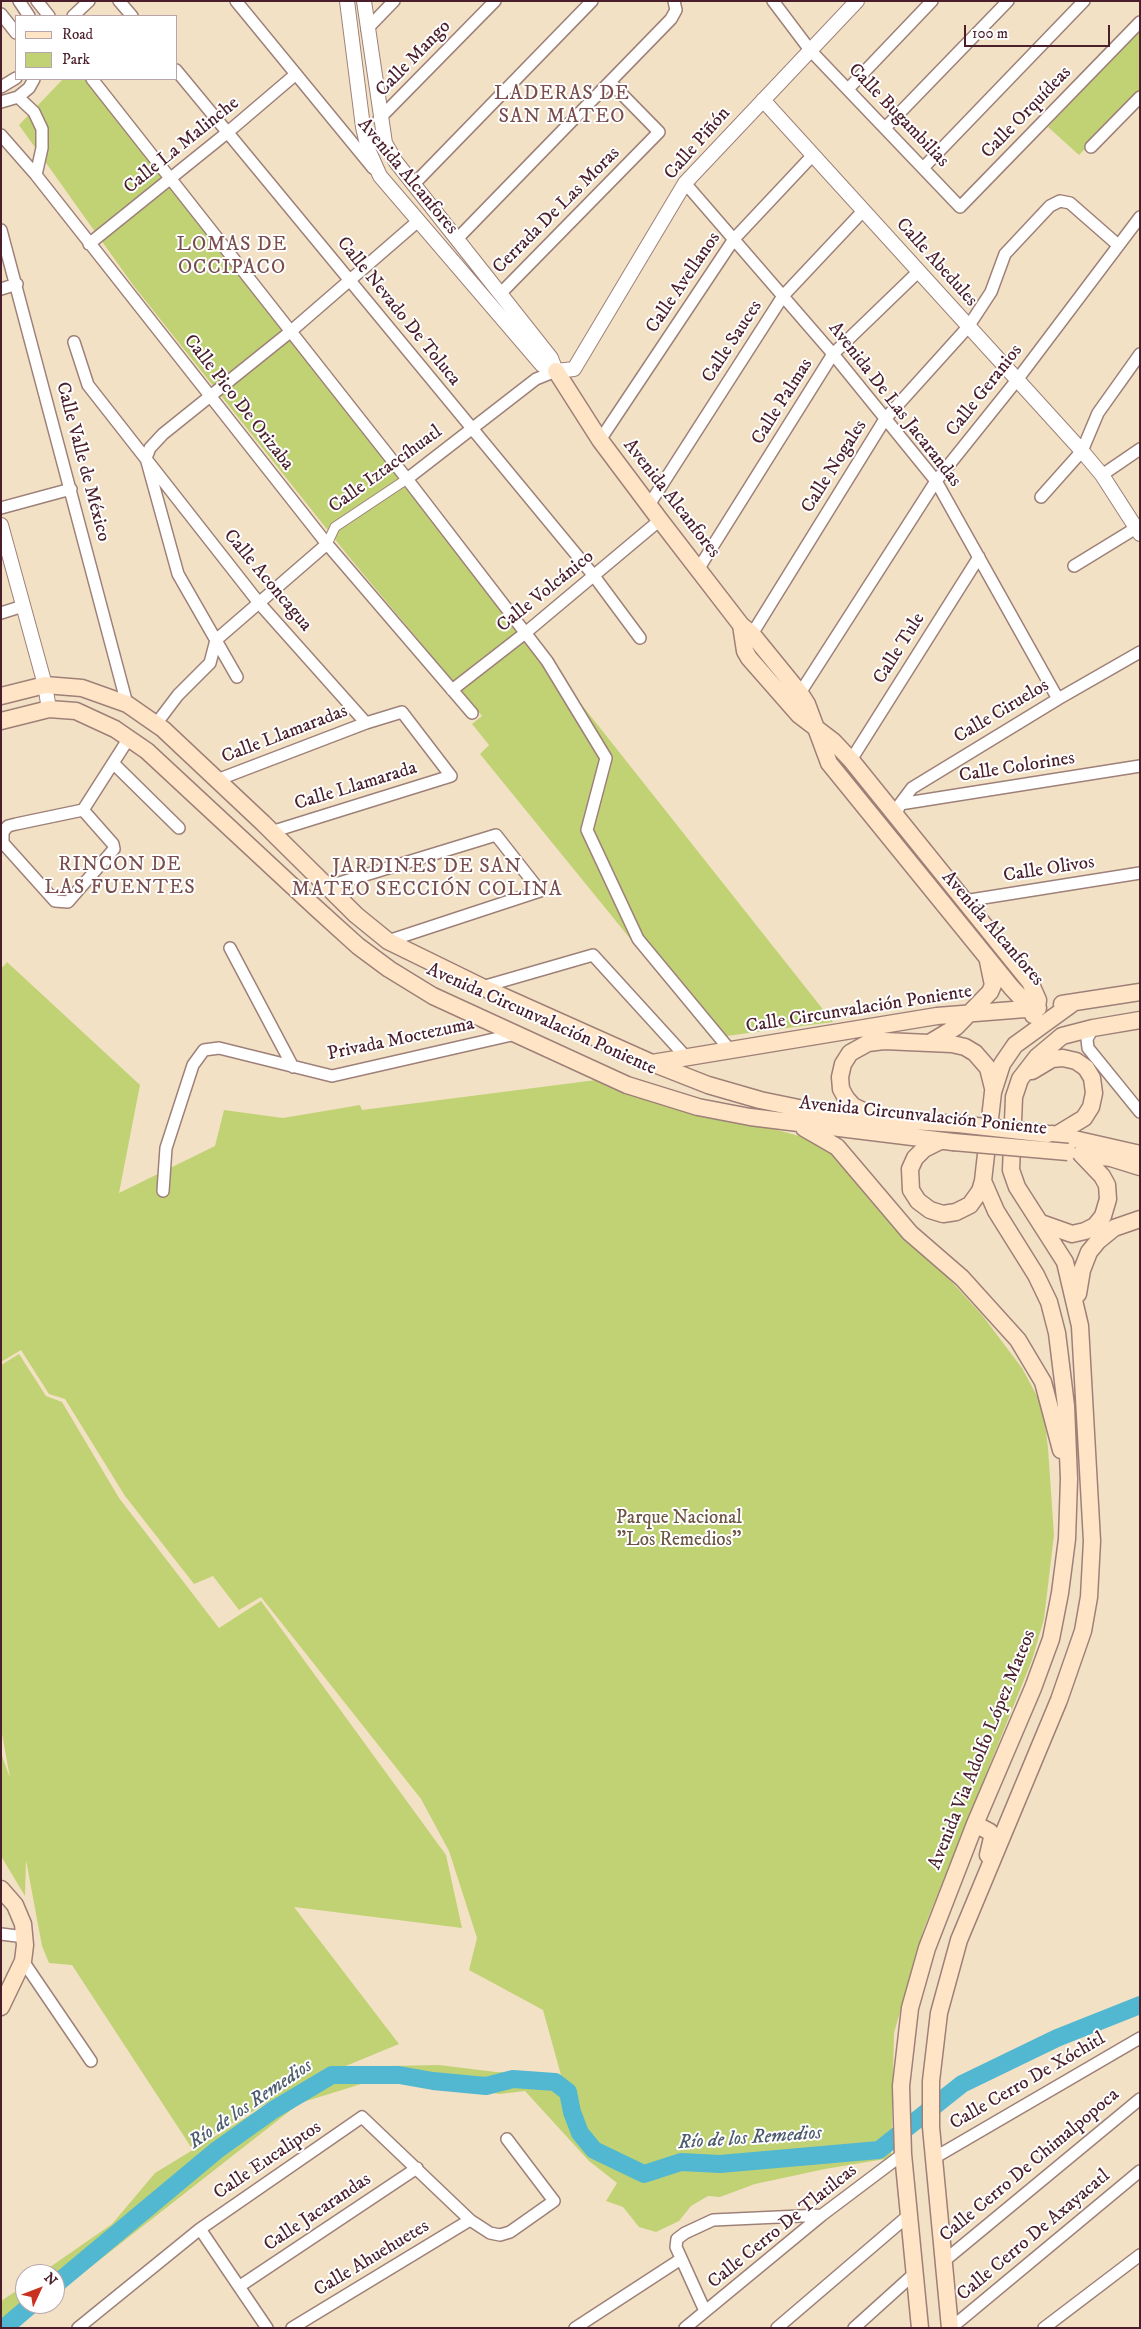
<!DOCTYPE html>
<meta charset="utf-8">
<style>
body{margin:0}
#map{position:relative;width:1141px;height:2329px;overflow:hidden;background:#f3e1c6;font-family:"IM FELL DW Pica",serif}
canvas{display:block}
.frame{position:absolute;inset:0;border:2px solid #4a1f2b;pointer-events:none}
.legend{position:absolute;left:15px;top:15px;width:162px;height:65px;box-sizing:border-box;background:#fff;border:1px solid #b7a5aa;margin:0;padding:6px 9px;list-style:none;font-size:15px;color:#4a1f2b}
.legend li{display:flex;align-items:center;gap:10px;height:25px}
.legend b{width:25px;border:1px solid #b7a5aa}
.north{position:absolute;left:15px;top:2264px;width:50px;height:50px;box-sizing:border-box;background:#fff;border:1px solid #b7a5aa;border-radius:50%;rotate:47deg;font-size:14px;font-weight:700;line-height:20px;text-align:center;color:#4a1f2b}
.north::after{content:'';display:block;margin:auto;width:18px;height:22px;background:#c8321e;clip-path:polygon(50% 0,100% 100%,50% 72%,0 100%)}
.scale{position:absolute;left:964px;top:25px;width:146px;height:22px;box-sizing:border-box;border:2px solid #4a1f2b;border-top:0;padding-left:6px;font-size:15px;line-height:18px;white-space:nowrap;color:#4a1f2b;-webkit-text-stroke:4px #fff;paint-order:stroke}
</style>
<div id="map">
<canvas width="1141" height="2329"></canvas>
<div class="frame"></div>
<ul class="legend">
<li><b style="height:6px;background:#ffe4c6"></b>Road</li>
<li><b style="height:14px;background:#c1d275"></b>Park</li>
</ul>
<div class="north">N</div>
<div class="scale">100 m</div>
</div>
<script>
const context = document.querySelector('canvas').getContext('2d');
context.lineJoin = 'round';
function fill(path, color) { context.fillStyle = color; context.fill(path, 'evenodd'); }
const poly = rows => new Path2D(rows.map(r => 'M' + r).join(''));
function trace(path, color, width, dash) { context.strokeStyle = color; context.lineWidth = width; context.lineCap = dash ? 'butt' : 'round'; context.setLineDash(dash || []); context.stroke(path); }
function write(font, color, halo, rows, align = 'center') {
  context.font = font + ' "IM FELL DW Pica",serif'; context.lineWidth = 4; context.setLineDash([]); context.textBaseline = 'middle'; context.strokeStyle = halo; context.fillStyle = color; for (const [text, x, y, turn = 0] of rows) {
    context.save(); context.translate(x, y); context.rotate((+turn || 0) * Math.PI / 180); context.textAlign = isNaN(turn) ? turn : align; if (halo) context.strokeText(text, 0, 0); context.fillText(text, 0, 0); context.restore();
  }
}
const green = poly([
 [1140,28,1140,93,1079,155,1048,127],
 [63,79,86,79,833,1022,711,1038,480,754,489,745,472,724,482,716,349,557,133,285,19,125],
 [7,962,140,1085,119,1193,215,1146,224,1110,283,1118,360,1105,362,1110,596,1080,810,1139,835,1154,982,1315,1022,1368,1043,1407,1048,1448,1054,1535,1044,1619,1032,1660,924,1928,894,2033,891,2158,825,2169,755,2184,720,2197,708,2196,691,2206,679,2221,656,2232,639,2227,623,2207,606,2201,617,2183,589,2161,525,2091,500,2094,461,2088,371,2081,300,2103,55,2295,55,2274,40,2274,112,2224,155,2173,263,2107,338,2070,389,2066,439,2065,496,2072,530,2073,564,2086,543,2010,469,1970,477,1938,449,1851,421,1799,261,1597,239,1610,213,1576,194,1584,125,1496,65,1399,49,1394,21,1350,1,1362,1,965,3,967],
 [19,1354,46,1396,62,1402,119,1498,219,1628,261,1601,446,1855,462,1928,294,1907,399,2044,295,2087,191,2147,72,1965,49,1963,42,1946,26,1860,25,1896,1,1856,1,1753,10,1778,1,1728,1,1365],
 [25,2285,25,2304,43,2304,15,2328,1,2328,1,2301]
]);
const river = poly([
 [55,2285,217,2150,273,2110,332,2075,399,2075,433,2081,486,2086,513,2079,555,2082,568,2092,572,2112,580,2133,594,2150,644,2174,681,2162,720,2164,879,2150,962,2084,1057,2038,1140,2005],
 [4,2328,32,2304]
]);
const pedestrian = poly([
 [327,544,335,527,407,479]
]);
const minor = poly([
 [19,1,29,16],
 [37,1,49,16],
 [119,1,132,16],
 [236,1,373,168],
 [773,1,810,50,960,207,1140,22],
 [1,14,16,33],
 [73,16,89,1],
 [367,29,394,1],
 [176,70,594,576,640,638],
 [92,79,407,479,547,661,606,758,587,830,638,939,730,1050],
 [1,87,16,78],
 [848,89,932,1],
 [18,97,34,112,42,129,42,148,36,175],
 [1,102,18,97,29,88,34,79],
 [379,119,495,1],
 [885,128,1008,1],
 [1,135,36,175,327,544,472,713],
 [1091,147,1140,97],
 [923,168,1084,1],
 [685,183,833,354,936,481,1058,699],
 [414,184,592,1],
 [1,230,127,704],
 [458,238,671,19,676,10,674,1],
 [89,244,228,132,296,74],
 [1,289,17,284],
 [501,293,659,132,610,82],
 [74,342,88,385,259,603,366,723],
 [600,440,734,239,812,156],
 [1102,475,1140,449],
 [407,479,536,379,556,371],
 [1041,497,1082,451,1098,413,1140,354],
 [649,505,783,296,863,211],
 [1,508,71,489],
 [1074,566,1136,528],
 [699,568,833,354,919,271],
 [1,613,23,606],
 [748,637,752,634,885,419,968,327,991,292,1005,254,1050,206,1060,201,1070,203,1118,245],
 [237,677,178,574,146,458,150,448,163,434,290,332,417,222],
 [452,690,524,634,660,520],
 [800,693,936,481,1017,380,1140,217],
 [156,724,178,695,210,663,216,640,327,544],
 [851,760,979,557],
 [113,763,179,828],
 [217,780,366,723,402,712,451,776,271,832],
 [900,804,1140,766],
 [83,810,113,844,114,849,68,902,55,901,3,843,3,832,8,826,16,824,83,810,129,738],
 [896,815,900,804,912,788,1058,699,1140,652],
 [326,887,496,835,540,891,388,941],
 [964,901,1140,873],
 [230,948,293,1067],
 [482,987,593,955,686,1057],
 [1093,1028,1087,1039,1088,1048,1140,1112],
 [163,1191,166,1148,193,1065,204,1050,219,1048,332,1076,516,1034],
 [1,1934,25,1937],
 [23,1961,91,2061],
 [934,2158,1140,2038],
 [200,2229,267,2328],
 [944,2261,1140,2099],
 [240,2286,417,2168],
 [705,2311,676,2247,677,2239,685,2233,713,2220,822,2215],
 [78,2328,200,2229,362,2117,470,2220,490,2233,500,2235,510,2232,554,2201,507,2139],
 [292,2328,470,2220],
 [575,2328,681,2259],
 [685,2328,822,2215,903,2154],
 [777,2328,909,2215],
 [854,2328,915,2273],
 [951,2328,1140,2171],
 [1044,2328,1140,2255]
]);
const tertiary = poly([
 [347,1,363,127,368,149,380,176,542,365,556,371],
 [364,1,385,143,396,162,551,358,556,371],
 [763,100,1082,451,1102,475,1140,534],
 [556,371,574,369,685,183,857,1],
 [1,525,45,685,49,709]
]);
const secondary = poly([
 [556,371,600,440,660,520,741,625,752,634,800,693,807,704,829,763,1011,987,1024,1001,1037,1008],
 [741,625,745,651,749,658,799,715,833,741,851,760,1030,982,1038,1000,1037,1008,1033,1015],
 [1,696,45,685,82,688,127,704,163,729,263,823,356,915,388,941,482,987,652,1063,708,1085,760,1100,823,1113,880,1119,958,1124],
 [1,721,49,709,76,711,115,729,147,751,316,908,358,946,389,969,433,996,627,1085,698,1107,750,1117,953,1142],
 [1062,1004,1140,992],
 [931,1042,956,1027,990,992,993,985,988,961],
 [652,1063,937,1016,1038,1008],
 [1032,1071,1052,1059,1063,1058,1076,1061,1086,1068,1092,1078,1094,1093,1091,1107,1084,1118,1056,1135],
 [871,1115,853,1106,846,1098,841,1089,840,1077,843,1064,850,1053,868,1043,884,1041,952,1044,965,1047,975,1053,988,1068,993,1088],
 [804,1128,837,1147,910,1233,962,1278,1018,1340,1043,1382,1061,1450],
 [1052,1134,1140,1154],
 [940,1141,924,1149,915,1158,910,1169,911,1190,918,1201,930,1210,943,1214,956,1212,970,1205,980,1191,983,1181],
 [1081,1154,1111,1158,1140,1167],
 [1041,1223,1072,1234,1085,1231,1095,1226,1103,1216,1108,1199,1107,1185,1102,1176,1081,1154],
 [1078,1294,1082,1270,1089,1252,1098,1241,1114,1228,1140,1219],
 [975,1824,990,1832,992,1838,988,1855],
 [1,1889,15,1905,23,1924,25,1945,23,1961,1,2007],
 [920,2328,903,2154,901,2086,910,2008,927,1948,975,1824,1033,1688,1051,1639,1060,1593,1067,1539,1069,1479,1066,1406,1057,1333,1049,1302,1036,1275,996,1211,983,1181,993,1092,1002,1064,1015,1045,1073,1003],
 [950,2328,931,2127,931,2081,939,2013,959,1940,1059,1700,1083,1631,1089,1597,1092,1541,1080,1326,1065,1262,1017,1187,1011,1170,1014,1097,1020,1079,1037,1057,1062,1036,1093,1028,1140,1020]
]);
const secondaryBridge = poly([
 [958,1124,1048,1134],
 [953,1142,1068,1152]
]);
const streetNames = [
 ["Calle Mango",414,59,-46],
 ["Calle Orquídeas",1027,113,-46],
 ["Calle Bugambilias",898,116,46],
 ["Calle Piñón",698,144,-49],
 ["Calle La Malinche",182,146,-39],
 ["Avenida Alcanfores",407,177,50],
 ["Cerrada De Las Moras",557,211,-45],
 ["Calle Abedules",936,263,48],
 ["Calle Avellanos",684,283,-56],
 ["Calle Nevado De Toluca",398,312,51],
 ["Calle Sauces",733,342,-57],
 ["Calle Geranios",985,391,-52],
 ["Calle Palmas",783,402,-58],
 ["Calle Pico De Orizaba",238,403,52],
 ["Avenida De Las Jacarandas",894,405,52],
 ["Calle Valle de México",82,462,75],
 ["Calle Nogales",835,467,-58],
 ["Calle Iztaccíhuatl",386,470,-36],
 ["Avenida Alcanfores",671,499,52],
 ["Calle Aconcagua",267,581,50],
 ["Calle Volcánico",546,592,-39],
 ["Calle Tule",900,649,-58],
 ["Calle Ciruelos",1002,712,-31],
 ["Calle Llamaradas",285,735,-21],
 ["Calle Colorines",1017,768,-9],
 ["Calle Llamarada",356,787,-17],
 ["Calle Olivos",1049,870,-9],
 ["Avenida Alcanfores",992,929,49],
 ["Calle Circunvalación Poniente",859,1010,-9],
 ["Avenida Circunvalación Poniente",541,1020,24],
 ["Privada Moctezuma",401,1040,-12],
 ["Avenida Circunvalación Poniente",923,1117,6],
 ["Avenida Via Adolfo López Mateos",983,1750,-68],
 ["Calle Cerro De Xóchitl",1028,2082,-30],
 ["Calle Eucaliptos",268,2161,-34],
 ["Calle Cerro De Chimalpopoca",1030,2166,-40],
 ["Calle Jacarandas",318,2213,-34],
 ["Calle Cerro De Tlatilcas",783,2227,-39],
 ["Calle Cerro De Axayacatl",1034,2236,-40],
 ["Calle Ahuehuetes",372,2259,-31]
];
const parkNames = [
 ["Parque Nacional",679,1519],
 ["\"Los Remedios\"",679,1541]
];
const neighbourhoodNames = [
 ["LADERAS DE",562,95],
 ["SAN MATEO",562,118],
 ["LOMAS DE",232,246],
 ["OCCIPACO",232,269],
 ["RINCON DE",120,866],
 ["LAS FUENTES",120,889],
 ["JARDINES DE SAN",427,868],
 ["MATEO SECCIÓN COLINA",427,891]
];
const waterNames = [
 ["Río de los Remedios",251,2105,-34],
 ["Río de los Remedios",750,2139,-4]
];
fill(green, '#c1d275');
trace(river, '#52b7d0', 18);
trace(pedestrian, '#9e8078', 11);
trace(minor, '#9e8078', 14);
trace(tertiary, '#9e8078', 16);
trace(secondary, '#9e8078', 19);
trace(pedestrian, '#fff', 9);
trace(minor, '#fff', 11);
trace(tertiary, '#fff', 14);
trace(secondary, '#ffe4c6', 16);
trace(secondaryBridge, '#9e8078', 19, []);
trace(secondaryBridge, '#ffe4c6', 16);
write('19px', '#4a1f2b', '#fff', streetNames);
write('19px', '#6e5541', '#fff', parkNames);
context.letterSpacing = '1px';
write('20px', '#794d4d', '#fff', neighbourhoodNames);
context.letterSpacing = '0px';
write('italic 20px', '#4d5c6d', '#fff', waterNames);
</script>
